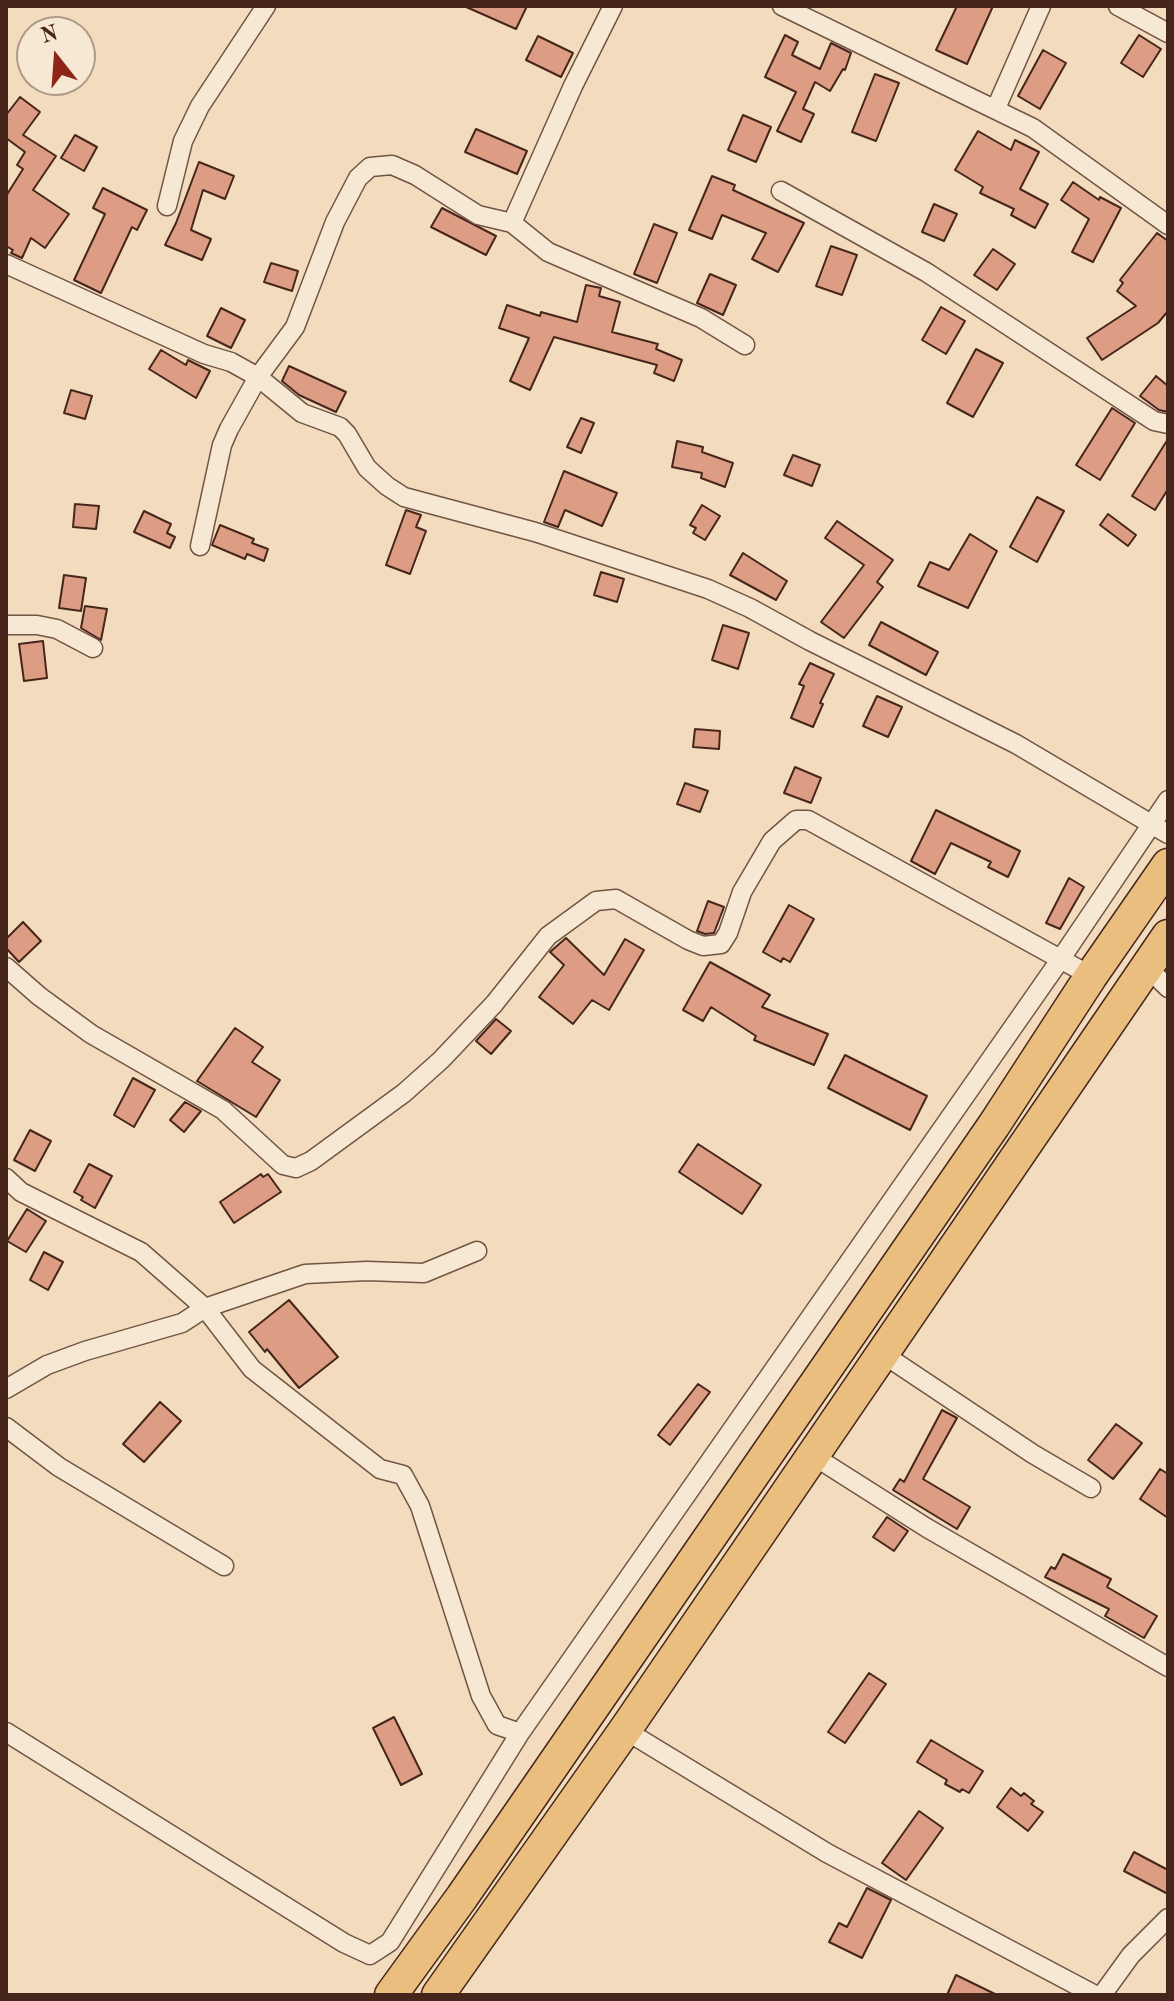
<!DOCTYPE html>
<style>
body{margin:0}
#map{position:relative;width:1174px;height:2001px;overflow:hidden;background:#f2dcbd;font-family:"Old Standard TT",serif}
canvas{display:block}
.frame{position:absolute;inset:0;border:8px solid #46261b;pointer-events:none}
.north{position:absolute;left:16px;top:16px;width:80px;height:80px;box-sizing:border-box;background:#f7e8d4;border:2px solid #b09a8a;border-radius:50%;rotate:343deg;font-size:22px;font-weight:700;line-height:32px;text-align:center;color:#46261b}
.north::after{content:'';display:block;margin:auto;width:28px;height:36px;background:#8f2418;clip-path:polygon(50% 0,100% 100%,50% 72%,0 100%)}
</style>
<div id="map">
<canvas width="1174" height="2001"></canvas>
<div class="frame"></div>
<div class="north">N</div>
</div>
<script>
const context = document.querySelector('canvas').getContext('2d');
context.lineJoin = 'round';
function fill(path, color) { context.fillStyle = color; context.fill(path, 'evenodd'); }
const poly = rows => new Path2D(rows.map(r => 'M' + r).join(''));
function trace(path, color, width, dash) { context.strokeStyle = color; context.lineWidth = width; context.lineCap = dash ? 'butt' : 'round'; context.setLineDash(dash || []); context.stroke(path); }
const building = poly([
 [464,6,527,6,516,29,464,6],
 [957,6,993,6,967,64,936,50,957,6],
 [785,35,798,42,792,55,820,69,831,43,851,53,845,70,843,69,830,91,815,82,803,109,814,114,801,142,777,131,796,92,765,77,785,35],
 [1139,35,1161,49,1143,77,1121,63,1139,35],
 [538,36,573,53,561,77,526,60,538,36],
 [1043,50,1066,63,1040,109,1018,96,1043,50],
 [875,74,899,83,876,141,852,132,875,74],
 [20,97,40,112,23,135,56,156,33,190,69,214,45,248,31,238,22,258,11,253,13,250,6,246,6,196,23,169,17,165,25,152,6,138,6,115,20,97],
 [743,115,771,127,756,162,728,150,743,115],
 [476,129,527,151,517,174,465,152,476,129],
 [978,131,1011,150,1015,140,1039,152,1020,189,1048,204,1035,228,1011,215,1014,209,980,193,983,187,955,170,978,131],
 [75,135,97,147,84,171,61,158,75,135],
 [199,162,234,176,225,199,203,190,191,230,211,239,202,260,165,245,176,223,199,162],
 [712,176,735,185,733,190,804,223,778,272,752,259,766,233,722,215,712,239,689,230,712,176],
 [1073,182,1099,200,1100,197,1121,208,1093,262,1072,252,1089,219,1061,200,1073,182],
 [103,188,147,210,137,230,132,227,101,293,74,280,105,214,93,208,103,188],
 [934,204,957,214,944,241,922,232,934,204],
 [442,208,496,236,486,255,431,227,442,208],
 [654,224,677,233,657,283,634,274,654,224],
 [1157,233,1168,241,1168,311,1158,323,1102,360,1087,338,1136,306,1117,291,1123,283,1120,280,1157,233],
 [831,246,857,255,842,295,816,286,831,246],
 [993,249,1015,264,997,290,974,275,993,249],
 [271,263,298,271,292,291,264,282,271,263],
 [710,274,736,285,723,315,697,303,710,274],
 [586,285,601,288,599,296,620,302,612,332,658,344,656,349,682,360,674,381,654,373,657,365,554,337,530,390,510,381,529,338,499,328,507,305,540,316,541,312,577,322,586,285],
 [941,307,965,321,946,354,922,340,941,307],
 [221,308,245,320,231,348,207,336,221,308],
 [976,349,1003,363,973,417,947,403,976,349],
 [161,350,186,365,188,360,210,371,196,398,149,369,161,350],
 [289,366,346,392,336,412,299,395,282,381,289,366],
 [1156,376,1168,386,1168,412,1159,410,1140,396,1156,376],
 [71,390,92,396,85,419,64,413,71,390],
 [1112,408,1135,423,1100,480,1076,465,1112,408],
 [581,418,594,423,581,453,567,447,581,418],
 [1168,439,1168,489,1155,510,1132,496,1168,439],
 [677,441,703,447,702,452,733,463,725,487,701,478,702,473,672,467,677,441],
 [793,455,820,465,812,486,784,475,793,455],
 [564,471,617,493,602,526,565,510,558,527,544,522,564,471],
 [1037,497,1064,511,1037,562,1010,547,1037,497],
 [75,504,99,506,96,529,73,527,75,504],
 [702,505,720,516,705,540,693,533,696,528,690,525,702,505],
 [406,510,421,515,416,527,426,531,410,574,386,565,406,510],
 [144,511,171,524,167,533,175,537,170,548,134,532,144,511],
 [1108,514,1136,535,1128,546,1100,525,1108,514],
 [837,521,893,560,877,582,883,587,844,638,821,622,864,565,825,538,837,521],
 [220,525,254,539,252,543,268,549,264,561,247,554,245,559,212,545,220,525],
 [970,534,997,551,968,608,918,586,930,562,949,570,970,534],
 [743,553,787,581,776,600,730,575,743,553],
 [601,572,624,579,617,602,594,595,601,572],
 [64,575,86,578,81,611,59,608,64,575],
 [85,606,107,609,101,640,81,628,85,606],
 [881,622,938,652,926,675,869,645,881,622],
 [723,625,749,633,738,669,712,660,723,625],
 [43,641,47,678,24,681,19,644,43,641],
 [810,663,834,674,820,703,823,704,813,727,791,718,804,686,799,684,810,663],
 [877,696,902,707,888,737,863,726,877,696],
 [695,729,720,731,719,749,693,747,695,729],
 [795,767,821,778,811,803,784,793,795,767],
 [685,783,708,791,700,812,677,804,685,783],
 [936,810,1020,851,1008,877,988,867,991,862,951,843,935,874,911,861,936,810],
 [1069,878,1084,887,1060,929,1046,923,1069,878],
 [708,901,724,907,714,933,705,934,697,931,708,901],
 [789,905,814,919,790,962,783,958,781,962,763,952,789,905],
 [23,922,41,941,19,962,6,948,6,939,23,922],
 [566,938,604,975,625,939,644,950,609,1010,592,1000,573,1024,539,997,564,965,550,952,566,938],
 [710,962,770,995,762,1007,828,1034,814,1065,754,1040,756,1036,711,1007,703,1021,683,1010,710,962],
 [496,1019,511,1031,491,1054,476,1041,496,1019],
 [235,1028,263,1047,252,1062,280,1080,256,1117,197,1081,235,1028],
 [845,1055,927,1096,910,1130,828,1088,845,1055],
 [133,1078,155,1090,134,1127,114,1115,133,1078],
 [185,1102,201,1111,184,1132,170,1120,185,1102],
 [30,1130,51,1141,35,1171,14,1160,30,1130],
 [698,1144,761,1185,742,1214,679,1172,698,1144],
 [89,1164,112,1176,95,1208,81,1200,83,1197,74,1192,89,1164],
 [261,1174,263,1177,268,1174,281,1192,234,1223,220,1202,261,1174],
 [27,1209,46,1221,26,1252,7,1241,27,1209],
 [44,1252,63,1262,48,1290,30,1280,44,1252],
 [289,1300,338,1357,299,1388,267,1349,265,1352,249,1332,289,1300],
 [698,1384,710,1392,670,1445,658,1435,698,1384],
 [160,1402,181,1421,144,1462,123,1444,160,1402],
 [942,1410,957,1418,923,1479,970,1507,957,1529,893,1490,900,1479,904,1482,942,1410],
 [1116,1424,1142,1443,1113,1479,1088,1460,1116,1424],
 [1160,1469,1168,1474,1168,1518,1140,1499,1160,1469],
 [887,1517,908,1531,894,1551,873,1537,887,1517],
 [1063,1554,1111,1579,1107,1587,1157,1616,1144,1638,1105,1616,1109,1609,1045,1577,1051,1567,1055,1569,1063,1554],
 [869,1673,886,1684,845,1743,828,1732,869,1673],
 [394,1717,422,1774,401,1785,373,1728,394,1717],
 [931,1740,983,1771,969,1793,962,1789,960,1792,945,1784,947,1780,917,1762,931,1740],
 [1011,1788,1021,1796,1024,1793,1034,1801,1031,1804,1043,1812,1028,1831,997,1807,1011,1788],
 [919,1811,943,1828,906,1880,882,1863,919,1811],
 [1134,1852,1168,1870,1168,1894,1124,1871,1134,1852],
 [867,1888,891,1900,862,1958,829,1942,839,1923,847,1927,867,1888],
 [956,1975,997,1995,947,1995,956,1975]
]);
const minor = poly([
 [782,6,1033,128,1168,225],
 [1118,6,1168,33],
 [996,108,1041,6],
 [781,191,926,272,1154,421,1168,424],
 [167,206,183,141,200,106,266,6],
 [512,223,573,86,613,6],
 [6,264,204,354,231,362,258,377,302,413,340,427,347,434,367,468,387,486,404,497,535,532,708,589,750,608,810,641,1016,744,1168,834],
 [200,546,222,445,229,429,258,377,295,327,335,222,358,178,370,167,392,165,415,175,478,215,512,223,548,252,701,318,745,345],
 [6,625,37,625,57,629,93,648],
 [6,967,39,996,91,1034,223,1110,283,1165,296,1168,311,1161,404,1093,441,1060,494,1004,548,936,596,901,616,899,688,940,703,946,721,944,728,933,742,892,772,841,796,820,808,820,1091,976],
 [1147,967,1168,988],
 [6,1178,21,1192,141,1252,205,1308,252,1369,380,1469,403,1475,420,1506,481,1696,497,1725,520,1733],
 [883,1354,1033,1454,1091,1488],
 [6,1389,47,1365,85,1351,182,1323,205,1308,305,1274,367,1271,424,1273,477,1251],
 [6,1427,59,1467,224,1566],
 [812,1455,927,1528,1168,1667],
 [625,1730,827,1853,1095,1995],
 [6,1732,344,1943,370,1955,390,1942,520,1733,1060,960,1168,800],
 [1102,1995,1131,1955,1168,1918]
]);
const trunk = poly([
 [391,1995,462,1897,994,1125,1091,976,1168,865],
 [438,1995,625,1730,1168,936]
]);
fill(building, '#dd9c84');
trace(building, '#46261b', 2);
trace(minor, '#715444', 21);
trace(trunk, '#46261b', 35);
trace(minor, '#f7e8d4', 18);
trace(trunk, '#e9be7e', 32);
</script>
